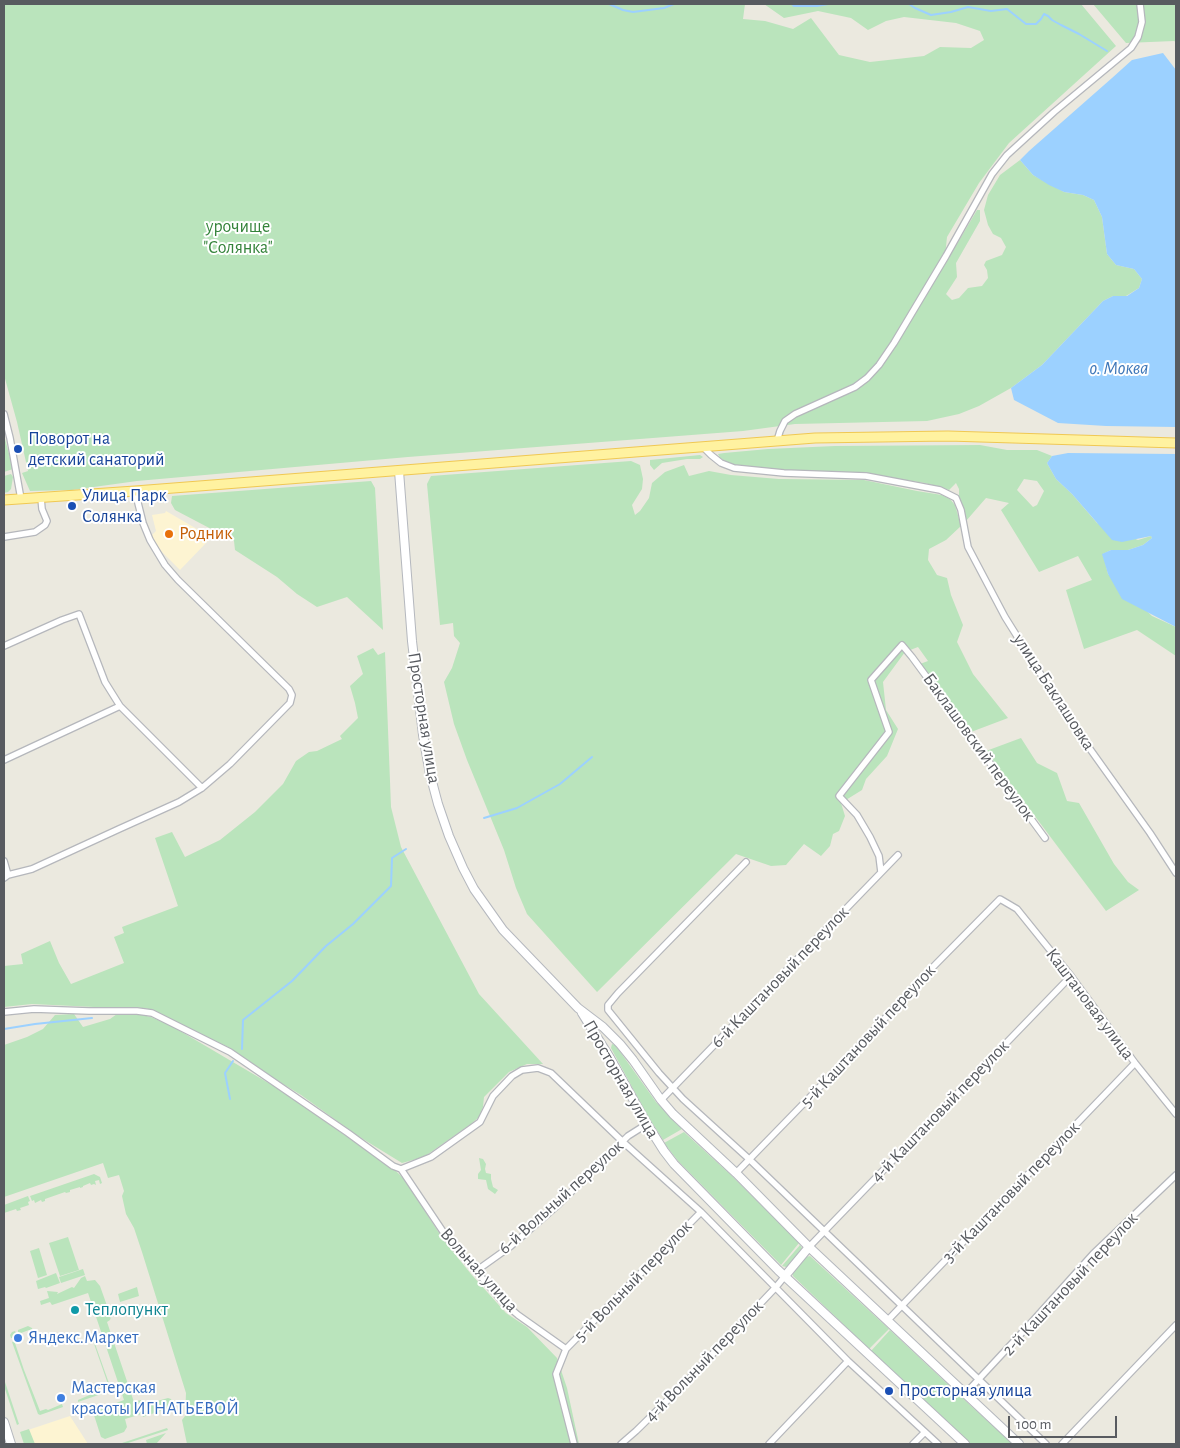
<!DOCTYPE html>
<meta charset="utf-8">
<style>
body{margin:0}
#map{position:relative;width:1180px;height:1448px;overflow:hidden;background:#ebe9df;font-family:"Alegreya Sans",sans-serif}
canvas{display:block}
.frame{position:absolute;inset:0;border:5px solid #585b60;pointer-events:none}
.scale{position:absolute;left:1008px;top:1416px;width:109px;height:22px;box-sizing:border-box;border:2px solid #585b60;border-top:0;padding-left:6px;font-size:15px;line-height:18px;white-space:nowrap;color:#585b60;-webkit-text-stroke:4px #fff;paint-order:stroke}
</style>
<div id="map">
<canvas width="1180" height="1448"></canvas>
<div class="frame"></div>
<div class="scale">100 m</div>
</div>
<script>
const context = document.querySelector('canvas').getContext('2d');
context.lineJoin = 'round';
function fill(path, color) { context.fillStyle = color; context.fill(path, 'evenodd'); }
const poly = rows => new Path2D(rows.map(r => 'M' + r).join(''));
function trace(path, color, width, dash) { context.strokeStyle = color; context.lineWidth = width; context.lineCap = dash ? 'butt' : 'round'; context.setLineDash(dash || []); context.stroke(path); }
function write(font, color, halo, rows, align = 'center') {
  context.font = font + ' "Alegreya Sans",sans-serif'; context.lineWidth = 4; context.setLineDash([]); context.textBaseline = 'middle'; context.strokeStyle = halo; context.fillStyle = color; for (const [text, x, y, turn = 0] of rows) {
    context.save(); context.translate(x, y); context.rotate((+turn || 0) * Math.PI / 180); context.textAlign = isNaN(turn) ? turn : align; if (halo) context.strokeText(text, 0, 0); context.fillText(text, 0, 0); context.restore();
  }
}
const commercial = poly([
 [166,511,209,536,210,538,207,542,180,570,155,545,151,536,156,531,152,515,165,513],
 [70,1416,88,1444,33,1444,28,1430]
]);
const green = poly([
 [4,4,745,4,743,19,765,21,793,29,811,18,839,55,870,62,924,56,940,47,971,48,984,40,980,31,956,23,904,17,886,21,868,30,851,18,818,11,784,18,764,4,1081,4,1116,46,1009,143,979,183,947,237,944,266,977,210,980,210,980,221,956,263,957,277,946,294,952,300,959,298,968,288,982,286,988,278,987,270,984,265,986,261,1002,255,1006,247,1001,238,993,234,988,225,984,210,988,195,1000,175,1020,160,1033,175,1064,192,1083,195,1094,200,1102,217,1107,254,1116,265,1134,269,1142,279,1139,288,1126,296,1113,296,1103,301,1042,365,1011,388,979,406,959,414,927,421,795,424,743,431,408,457,137,481,72,490,30,491,22,473,28,471,17,422,4,375],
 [1093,4,1176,4,1176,42,1174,41,1126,43],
 [4,435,13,469,4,472],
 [980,445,1007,450,1037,450,1052,456,1047,463,1056,479,1072,494,1097,523,1138,540,1151,536,1152,538,1143,545,1128,550,1111,550,1103,554,1108,574,1152,616,1176,627,1176,656,1137,630,1084,649,1066,590,1092,580,1078,556,1039,572,1001,510,1009,503,986,498,966,521,959,498,959,489,956,483,949,490,925,483,866,474,785,470,733,465,720,458,718,454,724,453,768,449,835,446],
 [1024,479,1037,481,1044,491,1037,505,1033,507,1017,490],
 [700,455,703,457,700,459,687,459,662,463,654,470,650,465,650,460],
 [631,461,640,465,643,479,642,489,632,505,635,515,640,511,649,498,652,483,665,472,684,465,689,476,709,471,731,475,779,479,864,480,917,491,942,495,950,499,955,505,961,526,946,540,929,549,928,560,937,575,947,578,951,595,963,625,957,642,973,674,1008,718,971,732,947,698,942,696,920,664,928,661,918,647,905,652,883,682,886,710,898,729,887,756,866,779,862,790,841,803,845,816,839,831,833,834,830,846,821,856,804,844,786,865,771,866,736,854,597,992,527,914,516,888,504,850,467,760,454,724,444,682,452,668,460,643,454,636,453,623,440,625,427,484,431,476],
 [11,474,13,477,11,489,8,492,4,493,4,476],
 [371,481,375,488,383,630,347,597,317,607,297,594,277,577,235,550,234,541,175,510,171,503,172,496],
 [373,648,378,655,385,652,391,807,401,847,479,994,543,1064,527,1064,509,1072,484,1097,483,1107,479,1117,471,1124,424,1157,402,1163,358,1136,301,1095,260,1070,228,1047,146,1008,94,1007,32,1004,4,1007,4,966,23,964,21,954,50,941,59,963,71,984,124,963,114,937,124,933,122,927,178,906,155,838,172,832,185,857,220,840,255,812,283,784,296,761,309,752,317,751,342,739,340,736,358,718,355,703,350,686,363,674,357,656],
 [1021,738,1037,763,1057,773,1067,801,1079,803,1114,864,1128,882,1139,890,1106,911,986,751],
 [74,1014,83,1027,110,1019,117,1014,138,1014,151,1017,170,1025,277,1088,395,1170,404,1179,445,1242,471,1274,506,1313,527,1327,557,1358,567,1388,579,1444,187,1444,182,1420,185,1416,186,1393,142,1252,134,1228,126,1214,122,1196,124,1191,119,1175,108,1178,103,1163,4,1197,4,1045,27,1037,43,1029,55,1015],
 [612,1044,615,1045,621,1053,656,1102,682,1129,663,1140,646,1113,611,1048],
 [684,1132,732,1176,799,1243,781,1265,678,1161,664,1143],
 [479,1158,483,1159,486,1164,485,1169,486,1173,491,1174,491,1179,493,1187,498,1190,495,1194,488,1189,486,1180,478,1179,478,1174,481,1170],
 [94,1174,100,1177,102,1183,100,1184,99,1180,95,1181,96,1185,94,1184,91,1185,90,1183,83,1186,83,1187,80,1188,80,1187,70,1190,70,1192,66,1193,65,1192,45,1199,45,1201,42,1202,41,1200,35,1203,34,1200,32,1201,30,1196],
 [28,1196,30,1201,28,1202,29,1205,20,1208,21,1210,17,1211,16,1209,4,1213,4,1205],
 [68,1237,79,1270,60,1276,49,1243],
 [800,1245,802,1248,801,1252,789,1266,786,1267,782,1266],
 [39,1248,47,1275,38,1278,30,1251],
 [810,1256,889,1329,869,1349,793,1276,793,1273,806,1257],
 [83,1269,85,1275,61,1283,59,1277],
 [56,1273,60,1283,46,1288,45,1287,38,1289,36,1281],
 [85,1276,87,1281,95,1280,100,1286,111,1317,110,1320,107,1322,134,1402,141,1400,150,1403,168,1398,171,1399,172,1402,172,1406,169,1408,143,1417,142,1414,125,1419,127,1427,124,1432,105,1439,101,1437,93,1412,124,1400,88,1293,52,1305,50,1302,41,1305,40,1301,49,1298,47,1291,58,1292,57,1294,72,1287,74,1288,81,1278],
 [137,1287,139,1296,120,1302,118,1294],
 [28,1326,32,1328,34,1336,33,1337,29,1330,13,1336,13,1338,11,1338,10,1335,12,1332,15,1331,16,1333,18,1333,18,1330],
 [890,1330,970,1405,1013,1444,971,1444,952,1427,871,1351],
 [15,1341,15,1343,24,1370,40,1411,46,1409,48,1410,62,1404,63,1407,40,1415,38,1414,12,1342],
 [93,1341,94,1341,111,1389,110,1391,78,1402,78,1400,94,1393,95,1394,102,1392,103,1389,109,1387],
 [4,1379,19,1424,17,1425,4,1386],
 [167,1428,168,1430,125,1444,119,1444],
 [29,1429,35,1444,24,1444,20,1432],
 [166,1433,156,1444,147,1444,146,1440]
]);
const water = poly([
 [1163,53,1176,70,1176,427,1106,426,1058,423,1014,400,1011,388,1042,365,1103,301,1113,296,1127,296,1139,288,1142,279,1134,269,1116,265,1107,254,1102,217,1094,200,1083,195,1064,192,1049,185,1033,175,1020,160,1029,151,1112,78,1132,60],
 [1068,453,1176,454,1176,627,1122,599,1108,574,1102,554,1111,550,1128,550,1143,545,1152,538,1151,536,1122,542,1112,540,1072,494,1056,479,1047,463,1052,456]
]);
const stream = poly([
 [609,4,623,10,633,12,664,8,674,4],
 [792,4,794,6,817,6,828,4],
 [872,4,878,4],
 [909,4,915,8,931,15,951,12,968,7,991,11,1007,9,1026,24,1036,24,1041,19,1044,14,1048,16,1052,20,1061,25,1079,34,1107,51],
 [484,818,517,808,560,784,592,757],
 [4,1029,35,1024,92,1018],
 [242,1049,243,1020,292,981,326,946,353,924,391,886,392,858,406,849],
 [230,1099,225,1073,233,1061]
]);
const minor = poly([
 [4,414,10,438,21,499],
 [777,441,780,431,785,421,795,414,855,387,867,378,879,365,894,343,946,256,992,174,1007,155,1054,112,1131,48,1138,37,1142,22,1140,4],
 [703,447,711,455,721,463,734,468,784,473,866,476,940,490,956,498,961,510,968,547,1005,617,1070,721,1150,833,1176,873],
 [4,537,35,532,45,525,47,521,42,509,41,498],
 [4,646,62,620,79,614,105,682,120,706],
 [4,760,120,706,202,788],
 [4,861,8,875],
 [746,862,618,993,608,1005,608,1010,659,1073,683,1099,749,1159,1046,1444],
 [881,872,879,856,870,837,857,815,839,796,889,732,871,680,902,645,912,657,1045,838],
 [4,878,8,875,32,869,119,829,179,802,202,788,230,764,290,703,292,695,289,689,178,580,165,565,150,540,143,523,135,491],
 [4,1012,34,1009,89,1011,137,1011,152,1013,230,1052,348,1133,393,1166,401,1169,431,1157,480,1122,493,1096,512,1076,522,1070,538,1068,551,1073,623,1142,701,1212,848,1361,938,1444],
 [661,1100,898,855],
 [401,1169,448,1239,504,1303,518,1315,566,1349],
 [736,1173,844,1062,932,968,1000,899,1017,909,1071,976,1135,1063,1176,1114],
 [809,1247,1071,976],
 [476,1271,511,1246,559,1204,628,1136,647,1124],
 [887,1321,1135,1063],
 [965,1394,1030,1324,1093,1254,1176,1175],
 [574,1444,556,1374,566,1349,701,1212],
 [621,1444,636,1431,686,1382,776,1287,785,1276],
 [769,1444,848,1361],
 [913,1444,925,1432],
 [1062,1444,1176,1325]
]);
const secondary = poly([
 [399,471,412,641,423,735,430,774,438,804,449,836,463,868,474,889,503,930,578,1008,603,1027,620,1044,633,1060,661,1100,673,1114,736,1173,809,1247,1019,1444],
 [582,1013,610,1058,647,1124,664,1151,674,1164,778,1270,965,1444],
 [785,1276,809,1247],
 [4,1422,11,1444]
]);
const primary = poly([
 [4,500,135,491,815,438,948,436,1176,443]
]);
const markers = [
 [18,449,5,"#1a4fb4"],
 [72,506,5,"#1a4fb4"],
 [169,534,5,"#e8710a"],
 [75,1310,5,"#0f9aa8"],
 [18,1338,5,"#3f7fe0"],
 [889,1391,5,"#1a4fb4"],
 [61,1398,5,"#3f7fe0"]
];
const parkNames = [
 ["урочище",238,227],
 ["\"Солянка\"",238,248]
];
const transitNames = [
 ["Поворот на",28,439],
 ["детский санаторий",28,460],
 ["Улица Парк",82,496],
 ["Солянка",82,517],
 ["Просторная улица",899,1391]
];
const foodNames = [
 ["Родник",179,534]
];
const streetNames = [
 ["улица Баклашовка",1054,692,57],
 ["Просторная улица",424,718,81],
 ["Баклашовский переулок",979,747,54],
 ["6-й Каштановый переулок",780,977,-46],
 ["Каштановая улица",1090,1004,53],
 ["5-й Каштановый переулок",868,1036,-47],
 ["Просторная улица",621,1079,60],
 ["4-й Каштановый переулок",940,1111,-46],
 ["3-й Каштановый переулок",1011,1192,-46],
 ["6-й Вольный переулок",561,1197,-42],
 ["Вольная улица",479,1270,48],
 ["5-й Вольный переулок",633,1281,-46],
 ["2-й Каштановый переулок",1070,1284,-47],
 ["4-й Вольный переулок",704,1361,-46]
];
const cultureNames = [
 ["Теплопункт",85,1310]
];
const shopNames = [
 ["Яндекс.Маркет",28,1338],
 ["Мастерская",71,1388],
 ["красоты ИГНАТЬЕВОЙ",71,1409]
];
const waterNames = [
 ["о. Моква",1119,368]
];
fill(commercial, '#fdf4d2');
fill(green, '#bae4bc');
fill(water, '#9cd1ff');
trace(stream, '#9cd1ff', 2);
trace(minor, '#b5b7bc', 8);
trace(secondary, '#b5b8be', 10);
trace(primary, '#f0c853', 11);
trace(minor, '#fff', 5.5);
trace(secondary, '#fff', 8);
trace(primary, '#fff2a0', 9);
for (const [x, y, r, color] of markers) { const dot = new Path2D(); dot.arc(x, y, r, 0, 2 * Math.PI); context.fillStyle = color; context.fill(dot); trace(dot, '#fff', 2); }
write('18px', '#34833a', '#fff', parkNames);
write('18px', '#164399', '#fff', transitNames, 'left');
write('18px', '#c56008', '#fff', foodNames, 'left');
write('18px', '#585b60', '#fff', streetNames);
write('18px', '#0d838f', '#fff', cultureNames, 'left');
write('18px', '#366cbe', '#fff', shopNames, 'left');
write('italic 19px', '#3d76b8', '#fff', waterNames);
</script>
